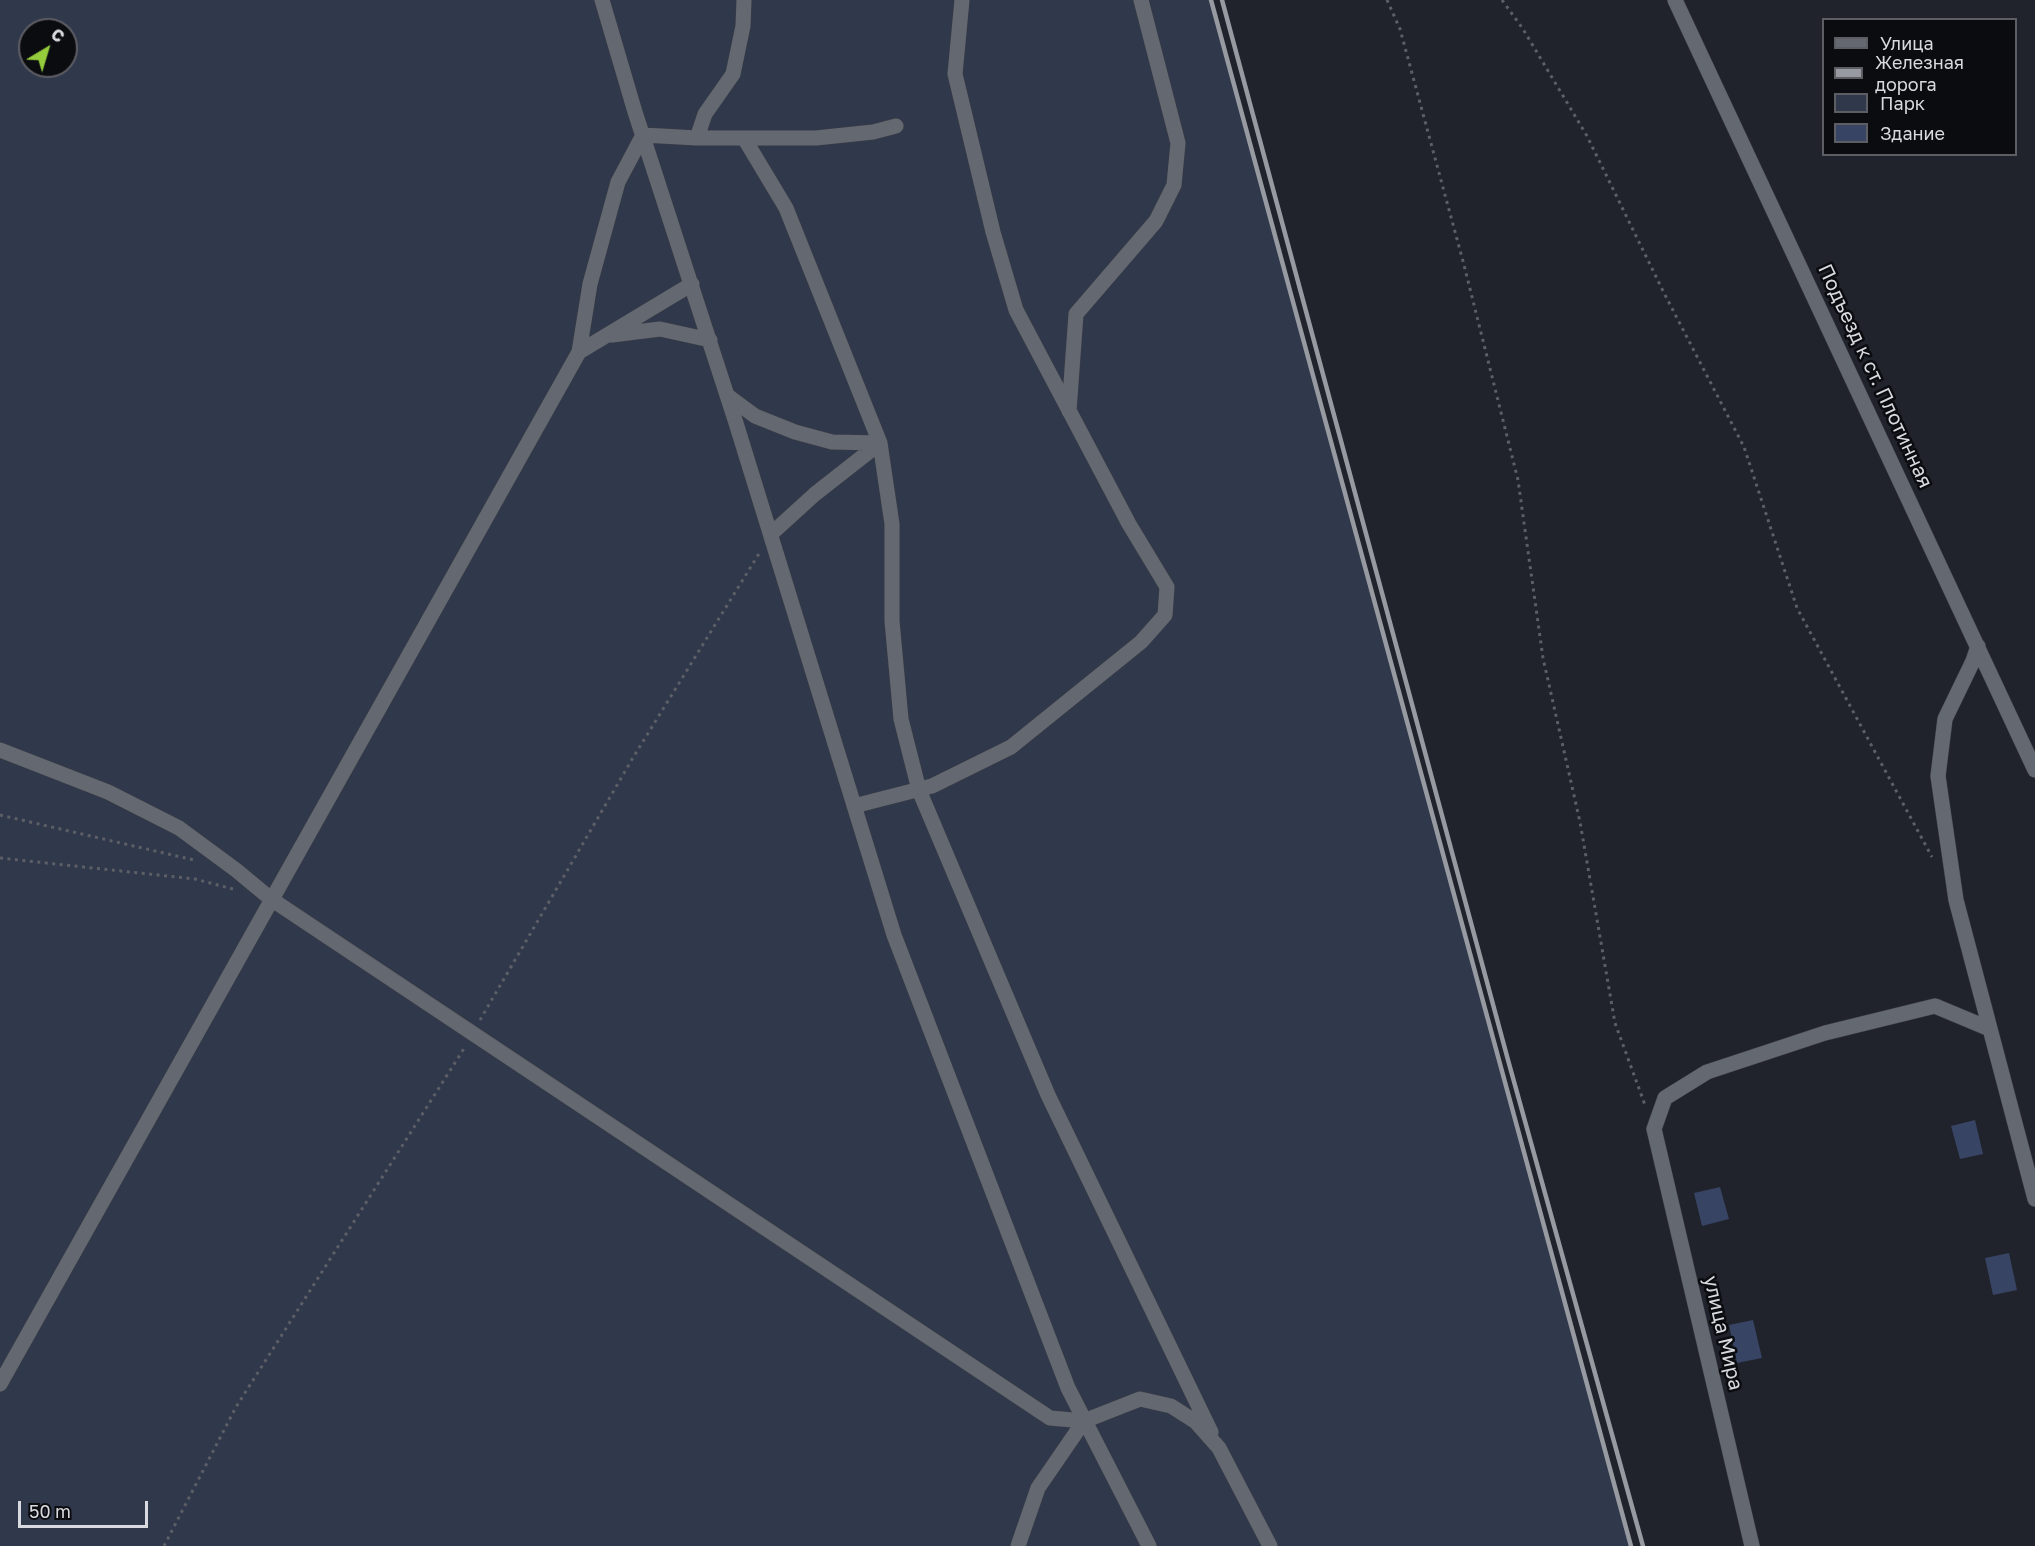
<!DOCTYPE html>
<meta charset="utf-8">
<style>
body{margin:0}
#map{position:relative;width:2035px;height:1546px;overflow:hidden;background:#20232b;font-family:"Golos Text",sans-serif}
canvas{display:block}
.legend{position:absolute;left:1822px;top:18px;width:195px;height:138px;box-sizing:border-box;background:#0b0c10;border:2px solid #5d5e63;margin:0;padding:8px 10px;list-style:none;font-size:18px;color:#d8dae0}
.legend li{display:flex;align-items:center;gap:12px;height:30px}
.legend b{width:30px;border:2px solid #5d5e63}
.north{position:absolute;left:18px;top:18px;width:60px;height:60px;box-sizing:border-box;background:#0b0c10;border:2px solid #5d5e63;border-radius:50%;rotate:38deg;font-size:16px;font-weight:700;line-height:24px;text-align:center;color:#d8dae0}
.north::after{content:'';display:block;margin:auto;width:21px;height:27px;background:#94cc3c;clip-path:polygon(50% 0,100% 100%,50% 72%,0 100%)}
.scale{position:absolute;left:18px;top:1501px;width:130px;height:27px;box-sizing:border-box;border:3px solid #d8dae0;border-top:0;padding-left:8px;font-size:18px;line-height:21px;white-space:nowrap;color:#d8dae0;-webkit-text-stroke:4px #0b0c10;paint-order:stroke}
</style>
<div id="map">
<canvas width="2035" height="1546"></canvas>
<ul class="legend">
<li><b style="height:8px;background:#646871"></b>Улица</li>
<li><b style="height:8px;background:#979aa0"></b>Железная дорога</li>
<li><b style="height:16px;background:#30384b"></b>Парк</li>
<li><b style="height:16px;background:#384464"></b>Здание</li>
</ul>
<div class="north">С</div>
<div class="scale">50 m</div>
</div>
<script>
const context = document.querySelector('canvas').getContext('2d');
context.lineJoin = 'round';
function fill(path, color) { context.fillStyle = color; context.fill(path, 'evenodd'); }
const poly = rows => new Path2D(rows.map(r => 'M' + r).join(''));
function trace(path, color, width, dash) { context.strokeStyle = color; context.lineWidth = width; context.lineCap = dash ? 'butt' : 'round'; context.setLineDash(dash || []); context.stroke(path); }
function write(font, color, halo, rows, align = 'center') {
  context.font = font + ' "Golos Text",sans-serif'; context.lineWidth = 5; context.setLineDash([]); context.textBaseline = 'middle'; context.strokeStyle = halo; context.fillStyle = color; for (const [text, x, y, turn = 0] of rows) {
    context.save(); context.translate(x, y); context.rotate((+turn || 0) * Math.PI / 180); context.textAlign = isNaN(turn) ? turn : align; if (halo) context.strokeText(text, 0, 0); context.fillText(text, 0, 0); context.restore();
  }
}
const green = poly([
 [0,0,1211,0,1631,1546,0,1546],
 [30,30,66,30,66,66,30,66]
]);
const building = poly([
 [1975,1120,1983,1154,1960,1159,1951,1126],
 [1720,1187,1729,1219,1702,1226,1694,1193],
 [2009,1253,2017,1290,1993,1295,1985,1258],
 [1753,1320,1762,1358,1737,1363,1729,1325]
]);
const path = poly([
 [1387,0,1400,29,1464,265,1518,480,1543,658,1580,822,1615,1023,1645,1105],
 [1502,0,1523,29,1587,136,1664,293,1744,447,1797,608,1932,857],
 [0,815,194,860],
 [0,858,195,879,233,889],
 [480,1020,634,756,760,552],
 [164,1546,236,1407,465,1047]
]);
const minor = poly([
 [602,0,635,112,736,423,894,935,1068,1388,1149,1546],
 [1675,0,2035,770],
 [697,138,705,114,733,74,743,26,744,0],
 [744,138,786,208,880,443,892,524,892,621,901,719,919,790,1048,1095,1211,1432],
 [612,335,660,329,710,340],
 [579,352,590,284,618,182,643,135,697,138,816,138,873,132,896,126],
 [728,396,755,416,795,432,832,442,880,443,815,494,771,534],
 [1069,411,1076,314,1156,221,1174,185,1178,143,1141,0],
 [1978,646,1973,661,1945,719,1938,776,1956,900,2035,1199],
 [0,750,108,792,179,828,236,870,271,899,1050,1418,1084,1421,1140,1399,1171,1406,1196,1422,1219,1448,1270,1546],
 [854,806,932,786,1011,747,1141,642,1165,615,1167,587,1129,524,1016,310,993,232,955,74,962,0],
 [0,1384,579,352,692,284],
 [1018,1546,1038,1488,1084,1421],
 [1752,1546,1654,1129,1665,1098,1707,1072,1825,1033,1935,1006,1990,1029]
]);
const rail = poly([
 [1211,0,1631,1546],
 [1222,0,1508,1060,1643,1546]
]);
const streetNames = [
 ["Подъезд к ст. Плотинная",1875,376,65],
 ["улица Мира",1723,1333,77]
];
fill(green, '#30384b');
fill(building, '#384464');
trace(minor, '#3b3d44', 16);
trace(path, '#5c5f66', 3, [3, 4.5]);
trace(minor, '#646871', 15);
trace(rail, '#979aa0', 4.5);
write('20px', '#d8dae0', '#0b0c10', streetNames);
</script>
